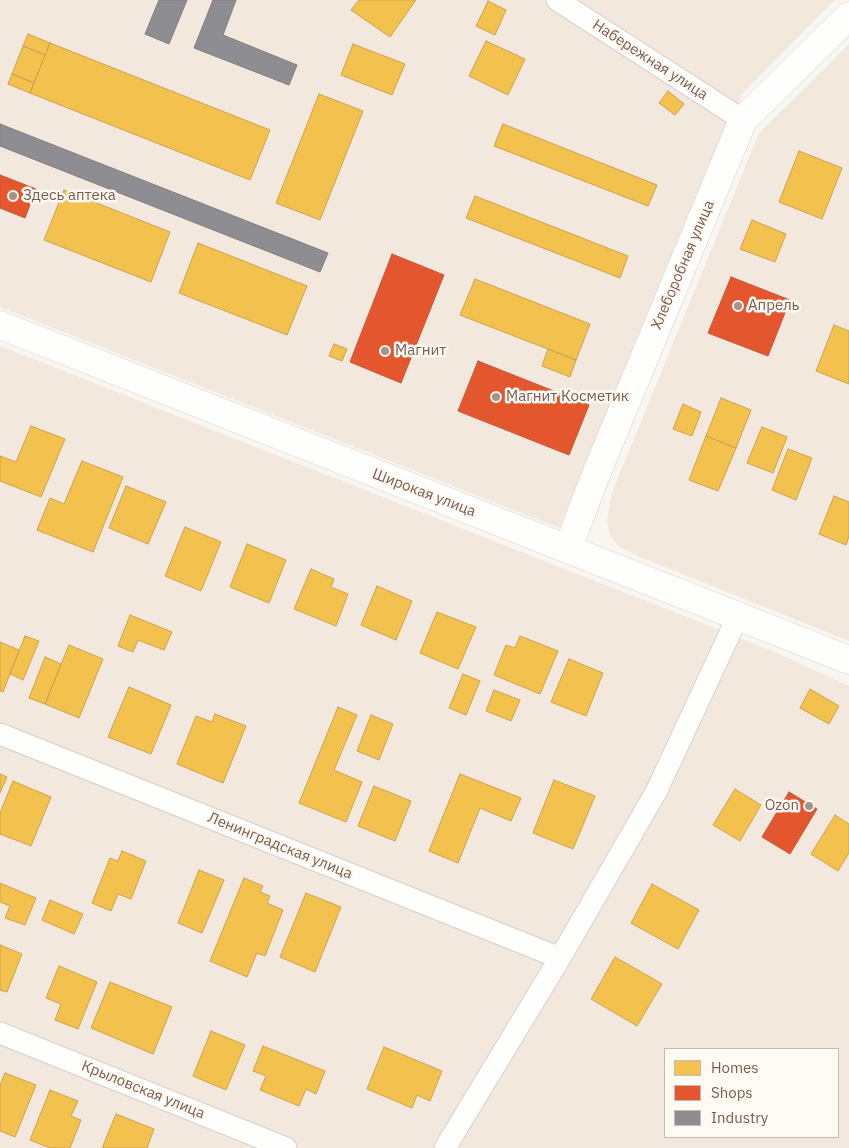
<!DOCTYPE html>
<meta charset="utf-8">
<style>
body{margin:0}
#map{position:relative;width:849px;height:1148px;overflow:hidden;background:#f9f5f0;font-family:"IBM Plex Sans",sans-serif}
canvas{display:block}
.legend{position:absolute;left:664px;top:1048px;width:175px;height:90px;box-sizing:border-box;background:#fffaf3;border:1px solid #cabbb1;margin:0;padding:6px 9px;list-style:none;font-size:15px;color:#7a5c4d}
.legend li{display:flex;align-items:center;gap:10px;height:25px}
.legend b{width:25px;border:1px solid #cabbb1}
</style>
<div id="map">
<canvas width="849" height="1148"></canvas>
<ul class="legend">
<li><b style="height:14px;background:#f2c14e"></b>Homes</li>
<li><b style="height:14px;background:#e4572e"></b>Shops</li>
<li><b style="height:14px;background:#8d8d92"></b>Industry</li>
</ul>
</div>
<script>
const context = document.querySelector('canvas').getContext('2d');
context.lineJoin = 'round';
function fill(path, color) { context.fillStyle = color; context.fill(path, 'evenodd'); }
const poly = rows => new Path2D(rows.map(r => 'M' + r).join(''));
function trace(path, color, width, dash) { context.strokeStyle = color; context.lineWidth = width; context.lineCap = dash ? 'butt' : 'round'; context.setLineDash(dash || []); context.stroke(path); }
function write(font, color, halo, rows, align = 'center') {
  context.font = font + ' "IBM Plex Sans",sans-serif'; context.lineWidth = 5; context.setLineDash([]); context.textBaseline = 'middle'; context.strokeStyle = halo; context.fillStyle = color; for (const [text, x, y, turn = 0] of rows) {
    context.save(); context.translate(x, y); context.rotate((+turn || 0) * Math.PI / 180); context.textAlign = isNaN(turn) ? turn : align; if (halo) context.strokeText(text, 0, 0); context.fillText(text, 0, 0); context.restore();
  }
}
const residential = poly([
 [0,0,835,0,742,94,559,528,0,307],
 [849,44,849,641,637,556,619,546,610,536,607,522,611,495,759,133],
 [0,346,770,650,849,686,849,1148,0,1148],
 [665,1049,838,1049,838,1137,665,1137]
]);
const homes = poly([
 [359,0,416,0,390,37,351,10,359,0],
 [488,1,506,10,495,35,476,26,488,1],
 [28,34,50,43,45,55,23,46,28,34],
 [486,41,525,59,508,95,469,76,486,41],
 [50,43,270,130,250,180,30,93,50,43],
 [353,44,405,64,392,95,341,75,353,44],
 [23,46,45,55,34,83,12,74,23,46],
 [12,74,34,83,30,93,8,84,12,74],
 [668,91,684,104,675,115,659,103,668,91],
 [319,94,363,111,320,220,276,203,319,94],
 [503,124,657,185,648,206,494,146,503,124],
 [799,151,842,168,822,219,779,202,799,151],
 [64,190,170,232,151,282,44,240,64,190],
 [475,196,628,256,620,278,466,218,475,196],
 [752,220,786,234,775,262,740,249,752,220],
 [198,243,307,286,287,335,179,293,198,243],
 [475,279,590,324,576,360,460,315,475,279],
 [834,325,849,331,849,384,816,371,834,325],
 [334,344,347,349,342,361,329,356,334,344],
 [548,349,576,360,570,377,542,366,548,349],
 [721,398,751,410,736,448,706,436,721,398],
 [683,404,701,412,692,436,673,429,683,404],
 [31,426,65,439,41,497,0,481,0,456,16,462,31,426],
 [762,427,787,437,773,473,747,463,762,427],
 [706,436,736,448,718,491,689,480,706,436],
 [788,449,812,458,796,500,772,490,788,449],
 [82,461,123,477,93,552,37,530,50,498,64,504,82,461],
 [126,486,166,502,148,544,109,528,126,486],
 [834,496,849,502,849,536,846,545,819,534,834,496],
 [185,527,221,542,201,591,165,576,185,527],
 [247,544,286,560,269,603,230,587,247,544],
 [311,569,334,579,331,587,348,594,336,626,294,609,311,569],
 [377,586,412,601,396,640,361,625,377,586],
 [437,612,476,627,458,669,420,653,437,612],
 [130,615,172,632,164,650,138,640,133,652,118,646,130,615],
 [25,636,39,641,23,680,10,674,25,636],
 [520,636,558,651,540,694,494,675,506,645,515,648,520,636],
 [0,642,19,650,3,692,0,691,0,642],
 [69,645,103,659,79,718,45,704,69,645],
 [45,657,61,664,45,704,29,698,45,657],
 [569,659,603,673,586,716,551,702,569,659],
 [463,674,480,681,466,715,449,708,463,674],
 [129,687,171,705,151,754,108,737,129,687],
 [810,689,839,706,829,724,800,708,810,689],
 [494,690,520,700,511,721,486,711,494,690],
 [338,707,357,715,334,770,362,782,346,822,299,803,338,707],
 [215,714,246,726,223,783,177,764,196,716,212,722,215,714],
 [371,715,393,724,379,760,357,751,371,715],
 [0,774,7,777,0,793,0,774],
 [460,774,521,798,511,821,480,808,458,863,429,851,460,774],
 [554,780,595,796,573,849,533,833,554,780],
 [13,781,51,797,31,846,0,834,0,813,13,781],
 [374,786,411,801,395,841,358,826,374,786],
 [735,789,761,805,740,841,713,825,735,789],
 [835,815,849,824,849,853,838,871,811,854,835,815],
 [122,851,146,861,131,899,118,894,111,911,92,903,110,858,118,861,122,851],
 [199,870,224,880,202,933,178,923,199,870],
 [244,878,263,886,260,892,270,896,267,903,283,910,265,956,257,953,247,977,210,961,244,878],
 [0,883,36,898,25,925,5,918,10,906,0,902,0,883],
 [652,884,699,910,678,949,631,923,652,884],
 [306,893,341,907,315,972,280,957,306,893],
 [50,900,83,914,74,934,42,920,50,900],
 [0,945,22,954,7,992,0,990,0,945],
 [615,957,662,984,637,1026,591,999,615,957],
 [59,966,97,982,78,1029,55,1020,61,1004,46,998,59,966],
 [110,982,172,1007,153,1054,91,1028,110,982],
 [211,1031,245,1045,226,1090,193,1076,211,1031],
 [263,1046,325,1071,316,1094,306,1089,299,1106,260,1090,266,1076,253,1071,263,1046],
 [384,1047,442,1071,430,1101,417,1095,412,1108,367,1089,384,1047],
 [5,1073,36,1085,15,1137,0,1131,0,1085,5,1073],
 [50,1090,78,1101,71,1116,81,1120,70,1148,50,1148,30,1140,50,1090],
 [116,1114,154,1129,147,1148,102,1148,116,1114]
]);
const shops = poly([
 [0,175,36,189,25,218,0,208,0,175],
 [392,254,444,275,401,383,350,362,392,254],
 [731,277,790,300,768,356,708,333,731,277],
 [478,361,589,405,569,455,458,411,478,361],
 [789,792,817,809,790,854,762,837,789,792]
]);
const industry = poly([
 [159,0,187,0,169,44,145,34,159,0],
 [213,0,236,0,223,35,297,65,289,85,194,48,213,0],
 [0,124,328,253,320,272,0,146,0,124]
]);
const minor = poly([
 [557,0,743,120],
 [0,734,560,958],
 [0,1033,286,1148],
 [445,1148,560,958,656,792,738,616]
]);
const tertiary = poly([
 [0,325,849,660],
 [568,548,597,472,743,120,849,16]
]);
const markers = [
 [13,196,5,"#a69286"],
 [738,306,5,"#a69286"],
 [385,351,5,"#a69286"],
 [496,397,5,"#a69286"],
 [809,806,5,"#a69286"]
];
const streetNames = [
 ["Набережная улица",650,60,33],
 ["Хлеборобная улица",683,265,-67],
 ["Широкая улица",424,493,21],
 ["Ленинградская улица",280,846,22],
 ["Крыловская улица",143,1090,22]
];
const poiNames = [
 ["Здесь аптека",23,196],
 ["Апрель",748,306],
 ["Магнит",395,351],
 ["Магнит Косметик",506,397],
 ["Ozon",799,806,"right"]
];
fill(residential, '#f2e8de');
fill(homes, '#f2c14e');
trace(homes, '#cea34e', 1);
fill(shops, '#e4572e');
trace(shops, '#c45837', 1);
fill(industry, '#8d8d92');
trace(industry, '#877e7d', 1);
trace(minor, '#d7d1cb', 23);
trace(tertiary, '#d7d1cb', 29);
trace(minor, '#fefefd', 21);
trace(tertiary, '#fefefd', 28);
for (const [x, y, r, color] of markers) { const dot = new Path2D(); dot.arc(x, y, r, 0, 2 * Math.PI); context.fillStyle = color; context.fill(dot); trace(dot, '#fffaf3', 2); }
write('15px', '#7a5c4d', '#fffaf3', streetNames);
write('15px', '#7a5c4d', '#fffaf3', poiNames, 'left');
</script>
